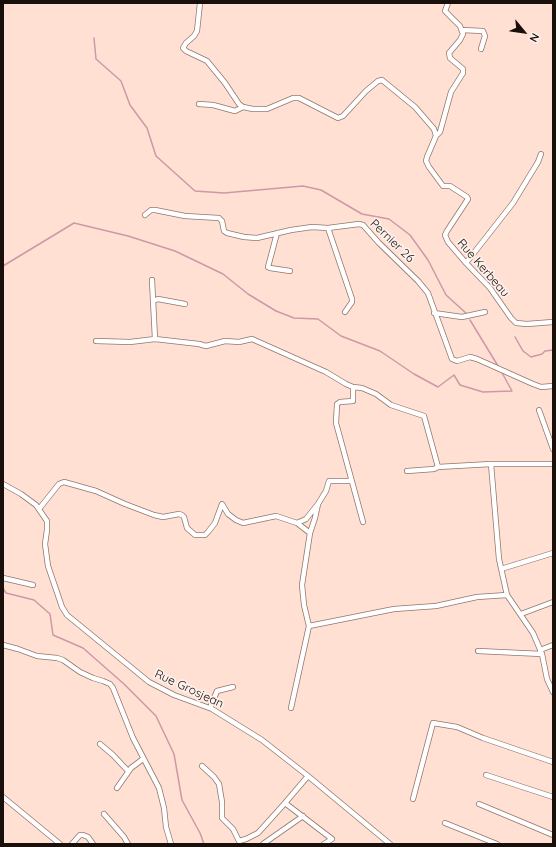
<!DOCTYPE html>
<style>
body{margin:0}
#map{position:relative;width:556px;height:847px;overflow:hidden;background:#ffe0d3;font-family:Quicksand,sans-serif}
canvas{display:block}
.frame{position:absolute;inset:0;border:4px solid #190f0b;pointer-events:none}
.north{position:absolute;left:504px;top:12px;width:40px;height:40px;-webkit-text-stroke:3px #fef1ec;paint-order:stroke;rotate:119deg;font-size:11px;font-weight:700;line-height:16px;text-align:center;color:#190f0b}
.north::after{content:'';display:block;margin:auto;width:14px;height:18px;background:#190f0b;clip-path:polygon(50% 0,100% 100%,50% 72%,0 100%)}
</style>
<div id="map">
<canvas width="556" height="847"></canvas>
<div class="frame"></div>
<div class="north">N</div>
</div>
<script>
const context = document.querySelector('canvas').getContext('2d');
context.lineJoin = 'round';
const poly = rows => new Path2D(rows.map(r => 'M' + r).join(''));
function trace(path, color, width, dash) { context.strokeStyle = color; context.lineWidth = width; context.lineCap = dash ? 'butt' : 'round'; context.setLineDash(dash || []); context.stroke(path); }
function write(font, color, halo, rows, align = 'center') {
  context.font = font + ' Quicksand,sans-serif'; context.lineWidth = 3.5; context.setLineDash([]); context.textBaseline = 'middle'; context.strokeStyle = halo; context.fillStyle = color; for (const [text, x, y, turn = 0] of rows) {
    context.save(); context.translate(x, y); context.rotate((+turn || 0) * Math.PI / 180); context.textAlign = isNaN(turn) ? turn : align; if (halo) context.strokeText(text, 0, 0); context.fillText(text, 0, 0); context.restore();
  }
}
const stream = poly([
 [94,38,96,59,121,81,130,105,147,128,156,156,195,191,224,193,303,186,321,190,362,214,389,219,410,235,428,260,446,295,467,314],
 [3,266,74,223,128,236,175,251,223,274,248,294,276,311,294,318,318,319,341,336,380,351,414,374,438,387,454,375,460,385,483,392,512,391,501,371],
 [470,320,498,366],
 [515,337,523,351,531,357,542,354,545,351,553,350],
 [3,588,6,593,34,600,50,614,53,635,83,648,124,684,156,716,174,754,182,800,200,833,204,844]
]);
const minor = poly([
 [200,3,197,31,194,36,186,43,183,48,186,51,207,61,225,83,239,104,243,107,253,109,267,109,293,98,299,98,338,118,343,116,366,91,378,81,382,80,415,107,434,129,436,136,427,157,426,161,429,167,443,186,450,186,467,197,468,199,447,231,445,235,448,242,466,263,490,288,511,318,516,323,527,324,553,322],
 [462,30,483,31,485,36,481,49],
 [199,104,213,105,235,111,243,107],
 [436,136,440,132,451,92,463,73,463,69,450,58,449,53,460,40,463,34,460,26,445,11,448,3],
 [145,215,151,210,155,210,185,216,219,218,222,221,224,231,227,233,244,237,257,238,291,230,312,227,328,228,359,224,363,225,379,243,418,281,428,293,452,359,457,361,470,357,477,359,533,384,541,387,553,386],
 [328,228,352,299,352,302,345,312],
 [277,233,268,267,270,268,290,271],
 [466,263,513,203,538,162,541,154],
 [152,280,155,339],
 [153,301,158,299,185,304],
 [434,313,462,317,485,312],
 [96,341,130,342,155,339,199,344,206,346,225,341,239,342,252,339,326,372,346,384,353,387,362,388,376,394,391,405,424,416,438,467,491,464,499,559,507,595,533,633,542,654,547,679,553,692],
 [353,387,353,401,340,402,337,404,336,423,363,522],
 [539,410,553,449],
 [491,464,553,464],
 [407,471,434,469,438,467],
 [3,484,21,494,36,505,47,521,47,530,45,544,48,566,62,607,67,615,149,682,174,695,212,709,262,740,308,776,390,844],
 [39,509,59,484,64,482,96,491,125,504,154,515,163,517,179,514,182,515,184,517,187,528,195,535,205,535,208,532,215,523,222,504,228,514,236,520,243,523,276,516,297,523,310,533],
 [297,523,306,519,318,504,326,491,329,481,351,481],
 [501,569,553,553],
 [3,578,33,585],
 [521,614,553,602],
 [309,626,394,609,436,606,477,597,507,595],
 [3,645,18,649,37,656,57,658,63,660,80,672,93,678,103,681,110,684,113,688,133,738,159,788,164,808,166,827,171,844],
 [540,650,553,645],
 [478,651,542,654],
 [210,708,217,691,233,687],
 [291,708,309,626,304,605,302,585,310,533,315,518,318,504],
 [100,744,113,755,128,771],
 [202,766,214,777,219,784,222,802,222,818,233,829,239,841,246,839,258,833,285,803],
 [486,775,553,797],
 [308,776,285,803,332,839,324,844],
 [117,788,131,768,143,759],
 [3,797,60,844],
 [413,799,433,723,457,727,483,738,553,762],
 [479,804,553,835],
 [104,814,124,837,128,844],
 [445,823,497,844],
 [72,844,80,835,83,835,88,837,93,844],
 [263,844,303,816]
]);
const streetNames = [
 ["Pernier 26",392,241,44],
 ["Rue Kerbeau",483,268,49],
 ["Rue Grosjean",189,689,25]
];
trace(stream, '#cd98a8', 1.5);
trace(minor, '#91766b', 6);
trace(minor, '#fff', 4.5);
write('12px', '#190f0b', '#fef1ec', streetNames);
</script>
